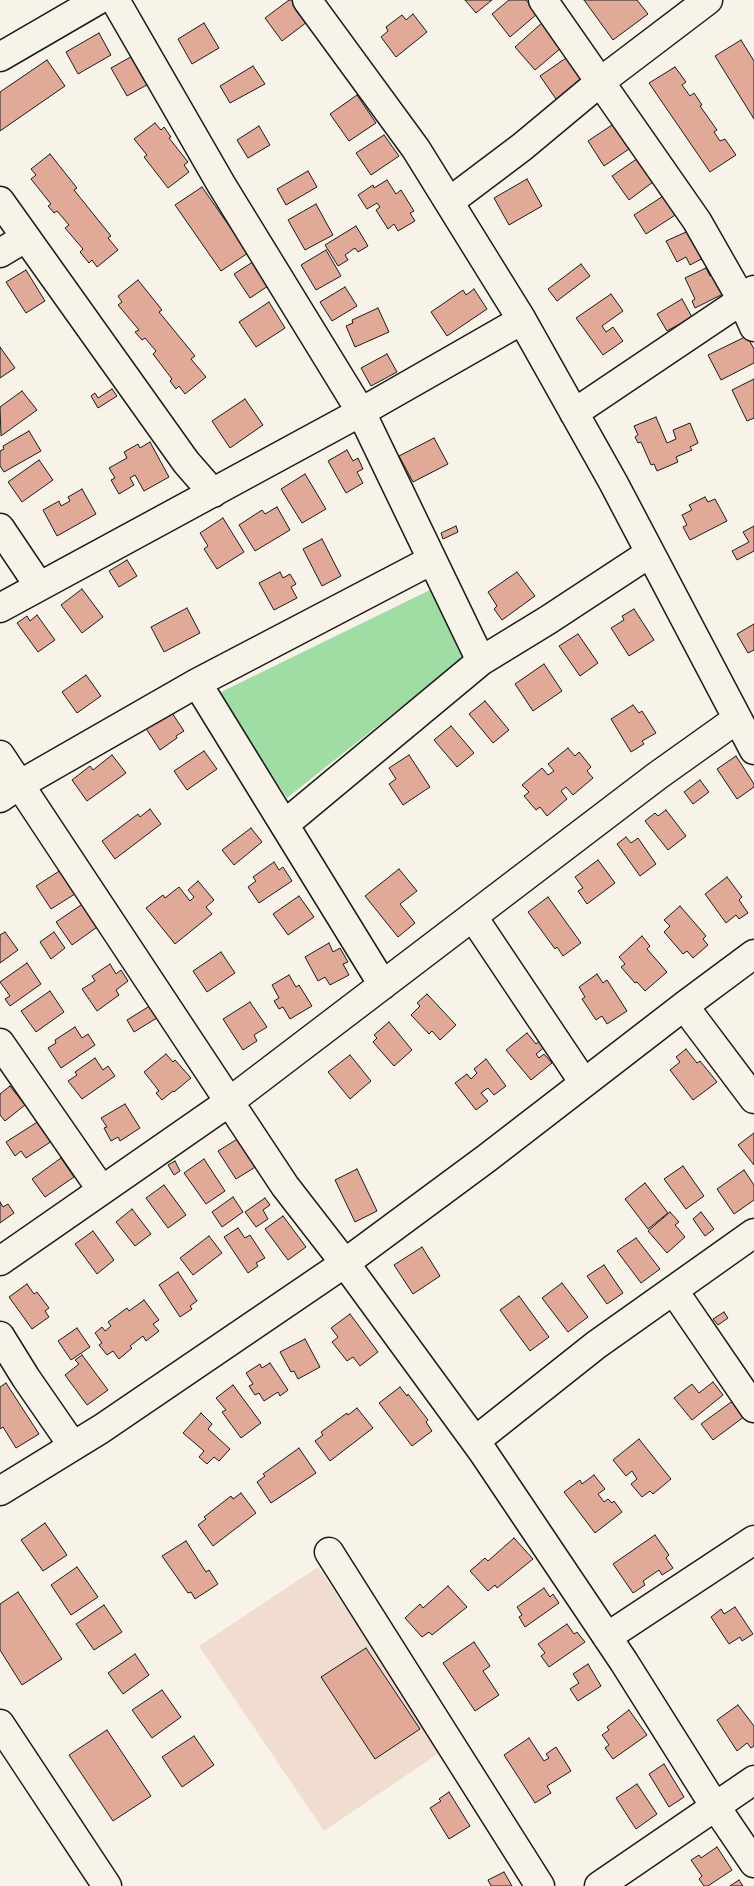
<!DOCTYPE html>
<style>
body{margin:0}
canvas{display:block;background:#f7f3e8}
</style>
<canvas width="754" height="1886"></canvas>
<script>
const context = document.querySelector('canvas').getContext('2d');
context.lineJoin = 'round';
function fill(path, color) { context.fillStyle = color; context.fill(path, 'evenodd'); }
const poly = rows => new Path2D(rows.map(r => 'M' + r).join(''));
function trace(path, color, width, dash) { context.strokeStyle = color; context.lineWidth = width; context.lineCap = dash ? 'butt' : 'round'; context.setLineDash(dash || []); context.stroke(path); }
const built = poly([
 [318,1567,442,1751,324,1831,199,1646]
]);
const green = poly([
 [430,590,464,657,287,798,219,693]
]);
const building = poly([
 [289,0,297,0,311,19,282,41,265,18,289,0],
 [465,0,492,0,476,13,465,0],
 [509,0,526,0,537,14,510,37,492,14,509,0],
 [584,0,637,0,648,14,613,40,584,0],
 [413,14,427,32,396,57,381,37,388,31,386,27,402,15,406,20,413,14],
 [543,22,559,41,556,43,561,48,535,70,515,47,543,22],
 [204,23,219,48,192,64,178,39,204,23],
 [99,33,111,55,78,74,66,52,99,33],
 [741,40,754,61,754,119,715,56,741,40],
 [136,54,152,82,127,96,111,68,136,54],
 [569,56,585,79,556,99,540,76,569,56],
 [47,60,65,86,0,131,0,92,47,60],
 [253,66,265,84,230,103,220,86,253,66],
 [675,67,686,82,682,85,690,96,694,93,702,105,700,106,717,130,714,132,720,141,725,139,736,155,710,172,649,83,675,67],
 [357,95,376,123,349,141,330,114,357,95],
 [155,123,161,130,164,127,171,137,169,138,188,162,184,165,189,172,168,188,144,157,147,155,134,139,155,123],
 [615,123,632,147,604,166,588,141,615,123],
 [259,126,270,145,248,158,237,140,259,126],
 [384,135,399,156,371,175,356,153,384,135],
 [50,154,77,188,74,190,111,236,108,238,118,250,97,267,92,260,89,263,80,252,83,249,65,228,69,225,57,211,54,213,48,206,51,204,31,179,36,175,31,169,50,154],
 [641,156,657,179,629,200,612,176,641,156],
 [308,171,317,187,286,205,277,189,308,171],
 [527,179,542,206,509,225,494,198,527,179],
 [387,180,396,194,401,190,414,211,410,213,415,221,398,231,394,224,388,229,376,210,380,207,377,203,367,209,358,195,373,185,374,188,387,180],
 [202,187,248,253,221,271,175,205,202,187],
 [671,191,683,210,646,234,634,215,671,191],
 [316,204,333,235,305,250,288,220,316,204],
 [356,226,368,246,358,252,355,248,345,255,348,260,338,266,325,245,356,226],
 [695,228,709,255,690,265,686,257,677,262,666,241,695,228],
 [326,250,341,276,316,290,301,265,326,250],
 [259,258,274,282,250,298,234,274,259,258],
 [581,264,590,276,557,301,548,289,581,264],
 [706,268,710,276,716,273,725,293,695,308,692,301,695,299,685,278,706,268],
 [26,270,45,301,26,313,6,282,26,270],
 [138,280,162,310,159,312,195,356,191,359,206,377,185,394,179,386,176,389,170,381,172,379,153,354,156,351,145,338,142,340,135,332,139,330,118,305,122,302,118,296,138,280],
 [345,287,357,306,332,321,320,302,345,287],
 [474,289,487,309,447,336,431,312,463,290,466,295,474,289],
 [611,294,623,311,602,326,606,332,613,327,623,341,603,355,576,318,611,294],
 [682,299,692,317,667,331,657,314,682,299],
 [269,302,285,328,256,347,239,322,269,302],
 [378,308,389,332,355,347,346,326,353,323,352,320,378,308],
 [747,336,754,349,754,363,721,380,708,355,747,336],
 [0,347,15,368,0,378,0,347],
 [387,354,397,372,371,386,361,368,387,354],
 [754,379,754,418,747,421,732,390,754,379],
 [112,389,117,396,98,408,91,396,95,393,98,398,112,389],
 [22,391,37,410,1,436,0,407,22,391],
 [245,399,263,425,230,448,212,421,245,399],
 [656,417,667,443,676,439,673,430,690,423,698,443,690,447,692,450,676,457,678,462,657,471,654,464,651,465,641,442,638,443,635,437,638,435,634,426,656,417],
 [29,431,41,451,4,472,0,466,0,451,4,449,3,446,29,431],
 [434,438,448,464,413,482,399,456,434,438],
 [150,442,169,477,144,491,135,475,130,478,134,485,119,494,111,480,115,478,109,468,127,458,124,452,138,444,140,448,150,442],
 [347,450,353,461,358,458,363,469,357,472,363,483,346,493,328,461,347,450],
 [39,460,53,480,22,502,8,482,39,460],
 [305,474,326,509,302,523,281,489,305,474],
 [82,489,96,514,57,536,43,510,59,501,61,506,70,501,68,497,82,489],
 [705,497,708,502,715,499,727,521,690,540,683,527,687,525,682,515,692,510,689,505,705,497],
 [277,507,290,530,255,551,239,525,262,510,265,514,277,507],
 [223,518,244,552,217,569,204,549,208,546,200,533,223,518],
 [456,526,458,532,443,539,441,533,456,526],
 [754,526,754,551,737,560,732,551,749,542,743,532,754,526],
 [322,539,341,576,322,586,303,549,322,539],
 [127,560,137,576,119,587,109,571,127,560],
 [280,572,283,578,290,574,296,584,291,587,297,598,274,610,259,583,280,572],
 [517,572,535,596,502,620,494,609,497,606,488,592,517,572],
 [82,589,103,617,82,633,61,605,82,589],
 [187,608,200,633,164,652,151,627,187,608],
 [634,609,654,640,629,656,611,628,624,620,622,616,634,609],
 [37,615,55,640,38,652,17,623,27,616,30,621,37,615],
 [754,624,754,650,748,653,737,634,754,624],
 [578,634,598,663,580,676,559,646,578,634],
 [544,664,562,691,533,711,515,684,544,664],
 [86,675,101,696,77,713,62,692,86,675],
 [485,701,509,730,493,743,469,714,485,701],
 [633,705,639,713,642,711,656,733,642,741,644,744,631,752,611,719,633,705],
 [170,710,184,731,176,736,177,738,160,750,145,727,170,710],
 [451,726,474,753,457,767,434,740,451,726],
 [568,748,575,756,579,752,591,767,587,771,593,778,573,795,566,787,561,791,567,799,547,816,540,807,536,810,524,796,529,792,522,785,542,768,548,775,554,771,548,764,568,748],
 [204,751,217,769,187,790,174,771,204,751],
 [112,755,126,773,87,801,72,780,90,766,93,770,112,755],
 [409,755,430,787,403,805,389,784,396,779,389,768,409,755],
 [736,756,754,784,754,787,737,799,717,769,736,756],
 [700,780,709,792,693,804,684,792,700,780],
 [150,809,161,824,115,859,102,841,138,814,140,817,150,809],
 [666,810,686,836,668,850,645,821,655,813,658,816,666,810],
 [251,828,262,842,234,865,222,850,251,828],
 [626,837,631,843,638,838,656,864,640,876,617,844,626,837],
 [598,860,615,883,587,904,578,891,583,888,575,877,598,860],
 [274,862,279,870,283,867,292,881,259,903,248,887,256,881,253,877,274,862],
 [64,868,78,892,51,909,36,886,64,868],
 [399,869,417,891,400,904,415,923,398,937,365,896,399,869],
 [727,877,742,897,739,900,748,913,739,919,736,915,726,923,705,894,727,877],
 [198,881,214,900,206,907,212,914,175,944,146,908,163,895,165,898,179,887,190,901,194,897,188,890,198,881],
 [299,896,314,917,288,935,273,914,299,896],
 [548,897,581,943,563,956,557,947,555,949,528,912,548,897],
 [84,903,100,925,72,945,56,922,84,903],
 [680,906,706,936,703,939,708,945,693,958,687,951,683,954,664,932,670,926,664,920,680,906],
 [5,932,18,950,0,963,0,935,5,932],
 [54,932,65,948,51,959,40,942,54,932],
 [642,936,650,946,647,949,667,972,645,991,637,982,635,983,621,967,625,964,619,957,642,936],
 [329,943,333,952,340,948,348,962,343,964,349,975,330,985,325,977,318,981,305,957,329,943],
 [221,952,235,973,207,992,193,971,221,952],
 [27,963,41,984,10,1006,5,999,10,996,0,982,27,963],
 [110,964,116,974,121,970,128,981,116,990,119,995,97,1011,82,989,95,981,92,976,110,964],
 [597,974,603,983,607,980,627,1011,607,1024,602,1016,596,1020,582,999,585,997,579,987,597,974],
 [289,975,296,987,299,985,312,1006,290,1019,283,1007,279,1009,274,1001,279,998,272,985,289,975],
 [50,991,64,1012,36,1032,21,1011,50,991],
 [427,994,456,1025,440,1040,432,1031,429,1034,411,1015,420,1006,417,1003,427,994],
 [250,1002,267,1027,254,1035,257,1041,243,1050,223,1019,250,1002],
 [153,1004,160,1016,134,1032,127,1020,153,1004],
 [389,1022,412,1050,394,1066,373,1042,377,1038,374,1035,389,1022],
 [75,1027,82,1038,88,1034,95,1045,61,1068,48,1048,56,1043,55,1040,75,1027],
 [527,1033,536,1044,541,1040,546,1046,536,1054,539,1058,544,1054,552,1063,531,1080,506,1050,527,1033],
 [686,1049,697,1063,700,1061,717,1082,693,1100,670,1070,680,1062,676,1057,686,1049],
 [166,1054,173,1062,175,1060,191,1078,174,1092,173,1091,162,1100,156,1093,159,1091,144,1072,166,1054],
 [350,1055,371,1081,350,1099,328,1072,350,1055],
 [95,1058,103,1070,108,1066,115,1076,82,1099,68,1081,77,1075,75,1072,95,1058],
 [486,1059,506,1086,494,1095,488,1088,481,1093,488,1101,476,1110,455,1083,467,1074,471,1079,477,1073,474,1069,486,1059],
 [10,1086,25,1105,5,1121,0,1115,0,1094,10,1086],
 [125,1104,140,1128,120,1141,118,1137,111,1141,104,1128,107,1127,101,1118,125,1104],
 [39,1121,52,1141,26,1158,21,1151,15,1156,6,1142,39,1121],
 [754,1133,754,1165,738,1145,754,1133],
 [239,1138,257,1166,236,1179,218,1151,239,1138],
 [61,1158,74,1177,45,1197,32,1179,61,1158],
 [204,1159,225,1191,206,1204,184,1173,204,1159],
 [175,1161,180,1171,174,1175,168,1165,175,1161],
 [683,1166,704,1196,686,1209,664,1179,683,1166],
 [357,1169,377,1211,355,1222,335,1180,357,1169],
 [744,1170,754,1185,754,1200,734,1214,717,1189,744,1170],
 [645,1183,668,1213,648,1229,625,1199,645,1183],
 [164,1185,186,1215,168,1228,146,1198,164,1185],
 [233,1197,243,1212,222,1227,212,1212,233,1197],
 [265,1198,270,1205,263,1210,268,1219,256,1227,245,1212,265,1198],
 [0,1202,3,1207,8,1204,14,1213,0,1223,0,1202],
 [132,1209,151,1234,135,1246,116,1222,132,1209],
 [670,1212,679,1222,675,1225,685,1237,667,1253,648,1231,670,1212],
 [701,1212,714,1229,705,1236,693,1219,701,1212],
 [283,1216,306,1247,288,1260,265,1229,283,1216],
 [238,1228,245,1238,250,1235,265,1258,256,1263,258,1266,248,1273,224,1237,238,1228],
 [93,1231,114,1260,97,1274,75,1244,93,1231],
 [209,1236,222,1253,193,1275,180,1258,209,1236],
 [636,1238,660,1269,641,1283,617,1251,636,1238],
 [422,1247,440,1276,413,1294,394,1265,422,1247],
 [604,1265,623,1293,607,1304,587,1276,604,1265],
 [178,1272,197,1301,190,1306,192,1309,180,1317,159,1285,178,1272],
 [562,1283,588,1317,568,1332,542,1298,562,1283],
 [27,1284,34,1294,37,1292,49,1308,45,1311,49,1317,32,1329,9,1297,27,1284],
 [519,1296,549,1337,530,1351,500,1310,519,1296],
 [144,1300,159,1320,153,1324,159,1331,146,1341,143,1336,130,1346,132,1348,119,1359,113,1351,107,1355,99,1345,102,1343,95,1333,102,1327,105,1331,111,1326,108,1322,127,1308,129,1311,144,1300],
 [724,1312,728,1318,718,1325,713,1319,724,1312],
 [350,1314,378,1352,360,1366,353,1357,347,1361,332,1342,338,1337,331,1328,350,1314],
 [77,1328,90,1347,71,1360,58,1341,77,1328],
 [305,1339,320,1367,298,1379,294,1371,291,1372,280,1352,305,1339],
 [82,1355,108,1390,87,1405,65,1375,79,1364,75,1360,82,1355],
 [270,1363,288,1390,280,1396,278,1392,264,1401,259,1393,255,1395,249,1386,253,1384,246,1373,260,1364,262,1368,270,1363],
 [713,1382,723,1395,692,1420,674,1398,692,1384,699,1393,713,1382],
 [6,1383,39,1434,16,1448,3,1427,0,1429,0,1387,6,1383],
 [233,1385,261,1423,241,1438,222,1412,226,1410,216,1398,233,1385],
 [400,1387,407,1396,408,1394,428,1420,426,1422,432,1431,412,1446,379,1403,400,1387],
 [734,1400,749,1413,713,1440,701,1424,734,1400],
 [357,1408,373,1428,330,1461,315,1441,323,1435,321,1432,347,1413,348,1415,357,1408],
 [201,1413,212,1424,208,1429,230,1449,219,1461,214,1457,207,1464,199,1457,204,1451,183,1433,201,1413],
 [639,1439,671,1479,653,1494,650,1491,642,1497,631,1484,637,1479,632,1471,626,1476,613,1460,639,1439],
 [299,1448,316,1473,271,1503,257,1482,265,1476,263,1474,299,1448],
 [594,1475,605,1489,598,1494,604,1502,608,1499,612,1503,614,1501,622,1512,595,1533,564,1492,580,1480,582,1484,594,1475],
 [241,1493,256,1513,213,1546,198,1525,206,1519,204,1517,231,1496,233,1499,241,1493],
 [45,1523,67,1555,43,1571,21,1540,45,1523],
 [655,1535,669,1555,666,1558,673,1568,662,1575,659,1570,643,1581,645,1585,633,1593,613,1564,655,1535],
 [514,1538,533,1559,497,1588,495,1585,488,1591,470,1571,485,1558,488,1561,514,1538],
 [186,1541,206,1572,209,1570,218,1584,195,1599,191,1592,188,1593,162,1556,186,1541],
 [77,1567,98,1597,71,1615,51,1585,77,1567],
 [448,1586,467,1607,432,1635,429,1632,422,1637,405,1618,420,1604,423,1608,448,1586],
 [544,1588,550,1597,553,1594,559,1603,525,1627,519,1617,522,1615,517,1607,544,1588],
 [18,1592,62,1659,22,1685,0,1650,0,1604,18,1592],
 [104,1605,122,1632,94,1650,76,1624,104,1605],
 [735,1607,753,1634,742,1641,740,1637,729,1644,711,1617,721,1609,724,1614,735,1607],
 [567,1624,574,1634,577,1632,585,1642,549,1667,541,1656,545,1653,538,1644,567,1624],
 [474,1642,490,1666,483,1671,499,1695,475,1711,443,1663,474,1642],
 [366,1648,420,1729,375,1759,321,1677,366,1648],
 [135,1654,149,1675,123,1694,108,1673,135,1654],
 [588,1664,601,1686,578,1701,570,1689,579,1683,573,1674,588,1664],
 [162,1690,181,1717,152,1738,132,1710,162,1690],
 [738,1705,754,1726,754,1746,751,1748,747,1743,737,1751,717,1720,738,1705],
 [629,1710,647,1735,613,1759,605,1748,609,1745,602,1735,609,1730,607,1727,629,1710],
 [107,1730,151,1796,113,1821,69,1755,107,1730],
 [194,1736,214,1765,182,1787,162,1757,194,1736],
 [529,1738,544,1761,549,1758,546,1754,556,1747,571,1771,547,1786,551,1793,535,1803,504,1755,529,1738],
 [664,1764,684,1797,669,1807,649,1774,664,1764],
 [637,1784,657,1814,636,1829,616,1798,637,1784],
 [449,1792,470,1826,449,1839,430,1808,441,1801,439,1799,449,1792],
 [717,1847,732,1870,708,1886,704,1886,699,1879,702,1876,691,1860,699,1855,701,1858,717,1847],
 [504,1872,512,1886,491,1886,488,1880,504,1872],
 [739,1880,743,1886,730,1886,739,1880]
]);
const minor = poly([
 [115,0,221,184,361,412,481,661],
 [307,0,416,149,522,320],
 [543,0,697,221,742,300,574,413],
 [0,57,98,0],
 [0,201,186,462,213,493],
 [449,202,522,147,600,82,708,0],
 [0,253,25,238],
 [754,290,742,300,754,327],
 [0,528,39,586],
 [0,608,361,412,522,320,613,482,754,750],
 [197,683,383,985],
 [0,755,285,1186,347,1266,483,1452,624,1662,707,1794,754,1863],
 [0,798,19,785,197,683,432,560],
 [285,824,481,661,548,620,650,553],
 [473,917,584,1083],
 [684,1006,754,954],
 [0,1043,101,1189],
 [0,1261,229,1102,657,776,737,719],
 [674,1291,754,1408],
 [0,1336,26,1378,73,1446],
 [475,1441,596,1345,754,1233],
 [0,1491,101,1429,345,1263,487,1158,684,1006,754,1099],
 [329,1552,540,1886],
 [607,1637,754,1540],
 [0,1724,107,1886],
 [599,1886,754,1780]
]);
fill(built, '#f0ddd0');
fill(green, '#9fdda5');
fill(building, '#e0a998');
trace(building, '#1c1c1c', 1);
trace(minor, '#1c1c1c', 31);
trace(minor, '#f7f3e8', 28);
</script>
